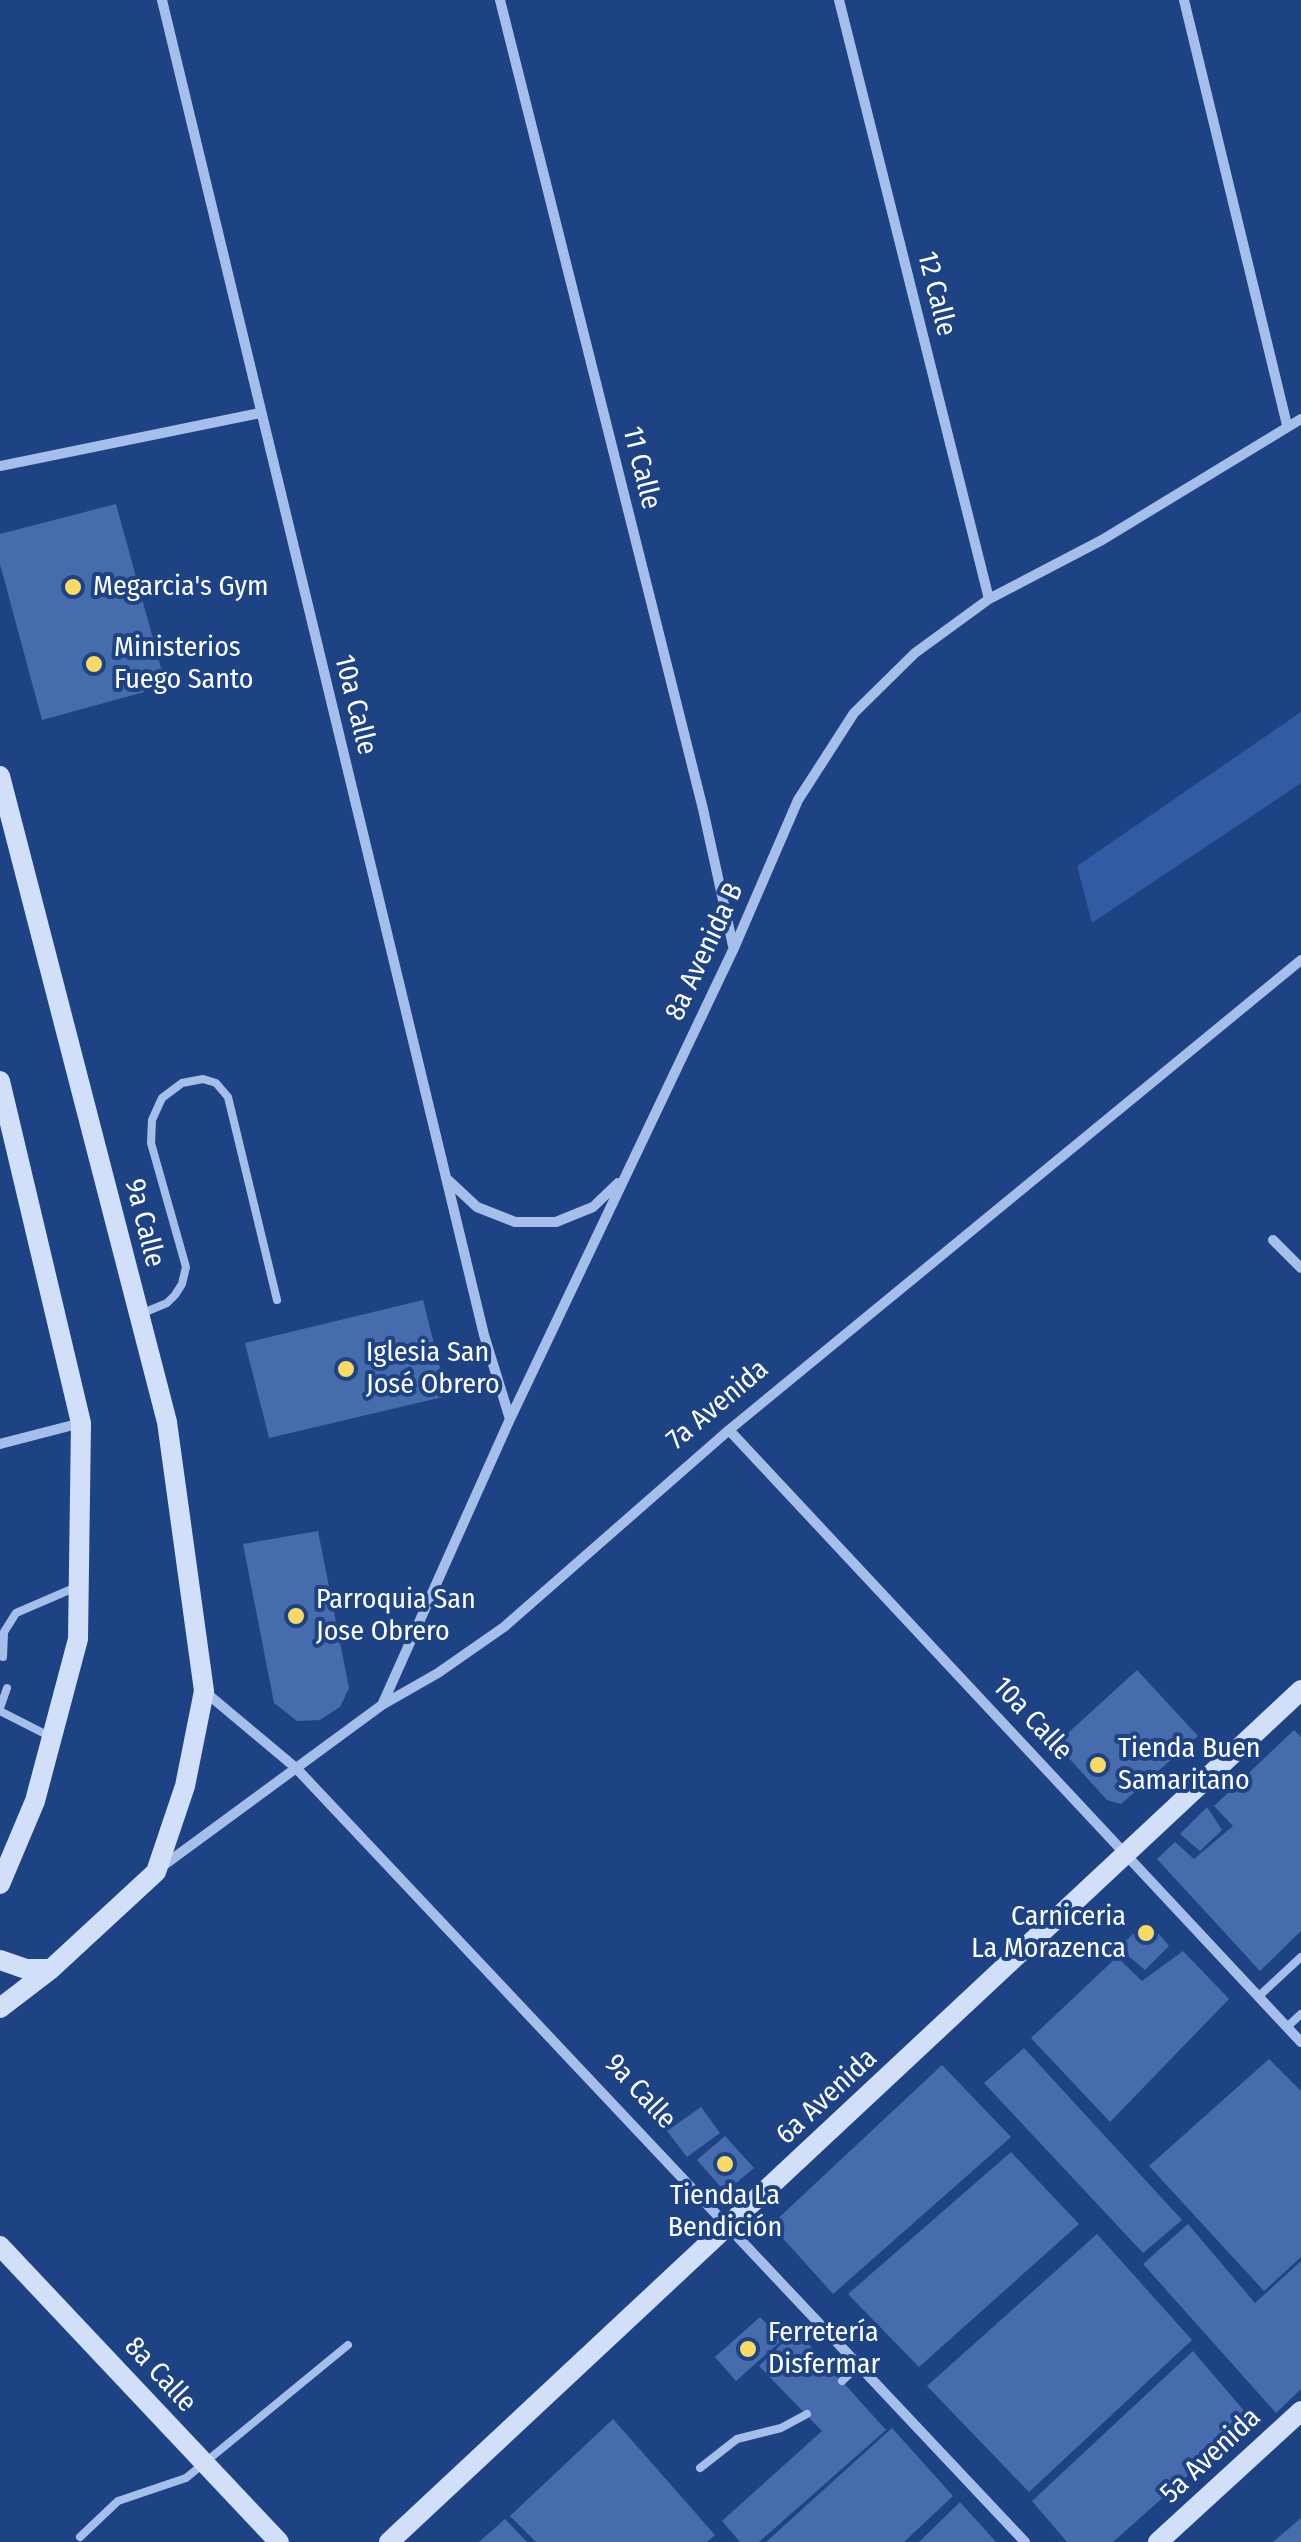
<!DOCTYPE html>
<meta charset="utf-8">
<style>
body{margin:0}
canvas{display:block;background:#1e4384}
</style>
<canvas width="1301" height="2542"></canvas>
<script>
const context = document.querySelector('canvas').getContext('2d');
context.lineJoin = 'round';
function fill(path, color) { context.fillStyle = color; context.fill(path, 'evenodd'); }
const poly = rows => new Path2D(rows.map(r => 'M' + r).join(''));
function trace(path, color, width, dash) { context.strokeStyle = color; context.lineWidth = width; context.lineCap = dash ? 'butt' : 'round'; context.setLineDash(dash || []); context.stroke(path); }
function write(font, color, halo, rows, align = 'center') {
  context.font = font + ' "Fira Sans Condensed",sans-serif'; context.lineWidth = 8; context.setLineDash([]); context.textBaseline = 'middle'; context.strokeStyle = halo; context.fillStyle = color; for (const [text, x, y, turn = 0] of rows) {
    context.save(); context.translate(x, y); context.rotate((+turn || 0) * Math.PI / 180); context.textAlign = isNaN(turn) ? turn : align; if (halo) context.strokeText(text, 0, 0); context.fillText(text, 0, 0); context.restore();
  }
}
const green = poly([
 [1301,712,1301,783,1092,923,1077,866]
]);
const building = poly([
 [116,504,166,686,42,720,0,564,0,534],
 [423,1300,447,1396,269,1438,245,1343],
 [318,1531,349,1688,340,1707,320,1720,297,1721,274,1703,243,1544],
 [1137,1670,1198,1736,1121,1804,1107,1800,1056,1744],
 [1294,1730,1301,1737,1301,1931,1260,1971,1157,1859,1175,1842,1194,1859,1233,1826,1214,1806],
 [1207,1807,1222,1830,1200,1851,1180,1834],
 [1147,1920,1169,1946,1145,1970,1119,1948],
 [1183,1951,1229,1999,1110,2122,1031,2038,1117,1957,1142,1981],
 [1024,2048,1182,2220,1143,2253,984,2083],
 [1269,2059,1301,2091,1301,2257,1264,2291,1149,2166],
 [942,2065,1011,2137,833,2294,771,2225],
 [701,2107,720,2133,687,2157,667,2131],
 [725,2136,754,2168,725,2192,697,2160],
 [1011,2152,1079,2224,919,2367,848,2294],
 [1188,2224,1255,2303,1301,2261,1301,2389,1276,2413,1143,2264],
 [1097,2234,1192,2340,1029,2492,927,2386],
 [760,2317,782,2340,736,2381,715,2357],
 [796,2330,886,2430,759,2542,740,2542,722,2521,822,2431,759,2366],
 [1193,2351,1251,2419,1113,2542,1067,2542,1032,2501],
 [613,2419,715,2535,707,2542,536,2542,510,2516],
 [892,2428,953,2496,904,2542,766,2542],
 [960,2502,996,2542,919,2542],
 [1301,2518,1301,2542,1273,2542],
 [505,2519,527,2542,479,2542]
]);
const lane = poly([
 [143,1313,167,1303,175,1295,182,1284,186,1267,151,1143,152,1120,162,1098,182,1083,203,1079,216,1083,228,1097,277,1300],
 [3,1657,4,1632,16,1613,74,1588],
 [0,1708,7,1688],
 [0,1711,49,1736],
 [1259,1996,1301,1957],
 [1287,2027,1301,2014],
 [842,2381,859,2365],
 [700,2468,737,2439,781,2428,807,2414],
 [80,2537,118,2501,186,2478,348,2345]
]);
const street = poly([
 [162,0,484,1335,510,1419],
 [500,0,703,809,733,946],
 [839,0,989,599],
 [1184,0,1287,425],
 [0,466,260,413],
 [448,1180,477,1207,515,1222,556,1222,593,1207,618,1183],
 [1273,1240,1301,1268],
 [729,1430,1301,2042],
 [0,1444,81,1423],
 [204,1691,296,1768,1025,2542],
 [382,1705,510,1419,734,948,798,800,854,713,915,653,989,599,1102,540,1301,419],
 [160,1868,382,1705,438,1673,504,1627,729,1430,1301,960]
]);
const secondary = poly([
 [0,776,167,1422,204,1691,185,1786,156,1872,51,1969,0,2008],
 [0,1081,81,1423,78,1639,35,1801,0,1884],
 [0,1960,26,1969,51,1969],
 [0,2246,279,2542],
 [389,2542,1301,1690],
 [1158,2542,1301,2411]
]);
const markers = [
 [73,587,10,"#f9da64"],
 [94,664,10,"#f9da64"],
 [346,1369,10,"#f9da64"],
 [296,1616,10,"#f9da64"],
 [1098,1765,10,"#f9da64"],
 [1146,1933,10,"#f9da64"],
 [725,2164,10,"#f9da64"],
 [748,2349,10,"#f9da64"]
];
const streetNames = [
 ["12 Calle",936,294,76],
 ["11 Calle",641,468,76],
 ["10a Calle",355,705,76],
 ["8a Avenida B",705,952,-65],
 ["9a Calle",144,1223,76],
 ["7a Avenida",718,1405,-40],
 ["10a Calle",1032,1719,47],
 ["9a Calle",640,2092,47],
 ["6a Avenida",827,2097,-43],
 ["8a Calle",160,2375,47],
 ["5a Avenida",1211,2456,-43]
];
const poiNames = [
 ["Megarcia's Gym",93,587],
 ["Ministerios",114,648],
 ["Fuego Santo",114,680],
 ["Iglesia San",366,1353],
 ["José Obrero",366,1385],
 ["Parroquia San",316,1600],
 ["Jose Obrero",316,1632],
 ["Tienda Buen",1118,1749],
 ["Samaritano",1118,1781],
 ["Carniceria",1126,1917,"right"],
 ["La Morazenca",1126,1949,"right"],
 ["Tienda La",725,2196,"center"],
 ["Bendición",725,2228,"center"],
 ["Ferretería",768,2333],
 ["Disfermar",768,2365]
];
fill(green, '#315ba2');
fill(building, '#466cad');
trace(lane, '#a5bfea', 8);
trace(street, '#a5bfea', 10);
trace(secondary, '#d1dff8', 20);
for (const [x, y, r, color] of markers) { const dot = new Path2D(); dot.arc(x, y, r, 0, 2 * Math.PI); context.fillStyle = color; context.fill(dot); trace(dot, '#1e4384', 4); }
write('28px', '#fff', '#1e4384', streetNames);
write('28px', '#fff', '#1e4384', poiNames, 'left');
</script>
